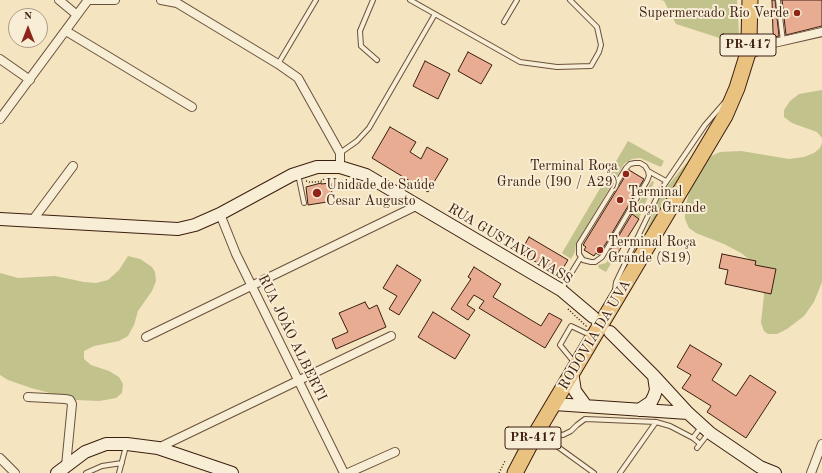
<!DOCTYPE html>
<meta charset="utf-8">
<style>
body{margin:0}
#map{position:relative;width:822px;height:473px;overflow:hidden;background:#f4e4bf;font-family:"Old Standard TT",serif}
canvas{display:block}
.north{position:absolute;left:8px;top:8px;width:40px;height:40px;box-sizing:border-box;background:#f8edd5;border:1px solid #ad9a86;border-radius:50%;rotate:0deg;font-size:11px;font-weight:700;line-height:16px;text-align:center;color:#3c1e10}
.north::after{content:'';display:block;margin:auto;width:14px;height:18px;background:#8f2418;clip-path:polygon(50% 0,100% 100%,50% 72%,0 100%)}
</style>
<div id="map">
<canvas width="822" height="473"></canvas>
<div class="north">N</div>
</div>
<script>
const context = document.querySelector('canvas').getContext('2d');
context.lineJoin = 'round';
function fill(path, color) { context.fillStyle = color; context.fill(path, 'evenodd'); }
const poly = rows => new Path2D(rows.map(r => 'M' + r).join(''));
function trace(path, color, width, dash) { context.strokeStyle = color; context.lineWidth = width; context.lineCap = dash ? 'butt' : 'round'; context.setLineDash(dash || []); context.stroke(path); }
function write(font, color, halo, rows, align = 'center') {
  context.font = font + ' "Old Standard TT",serif'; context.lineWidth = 4; context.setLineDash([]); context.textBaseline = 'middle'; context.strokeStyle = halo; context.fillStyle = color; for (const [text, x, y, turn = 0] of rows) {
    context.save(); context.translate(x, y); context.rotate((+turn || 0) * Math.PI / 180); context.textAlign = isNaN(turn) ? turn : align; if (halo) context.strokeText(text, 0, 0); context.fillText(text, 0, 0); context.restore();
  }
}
const green = poly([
 [661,0,737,0,739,34,729,41,676,24,664,1],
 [822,90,822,138,817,132,792,123,784,117,784,110,790,101,799,94],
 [628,141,664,161,661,167,640,158,632,159,624,164,576,244,575,252,571,259,562,253],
 [822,143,822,282,814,302,804,316,787,329,777,334,768,334,764,331,761,323,764,295,763,280,759,271,749,259,741,253,724,244,696,233,689,228,685,219,685,208,688,196,694,177,709,157,720,152,741,151,789,159,804,157,814,153,820,148],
 [693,155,641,243,662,193],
 [652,181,654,182,639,219,632,214],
 [128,256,140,259,152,267,155,272,156,281,152,291,138,311,134,325,128,336,119,341,94,346,84,351,84,359,91,365,109,371,119,377,123,384,122,393,116,398,99,401,76,400,31,388,8,380,0,375,0,273,18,278,55,276,84,282,96,283,108,280,119,270],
 [610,257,613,260,606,272,599,268,598,265,606,263]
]);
const building = poly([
 [772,0,775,0,779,36,774,37,773,32,772,0],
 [782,0,822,0,822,26,786,35,782,0],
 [468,52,492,65,481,84,458,71,468,52],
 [425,61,450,74,438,99,413,86,425,61],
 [390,127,416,142,410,152,421,159,427,147,448,159,428,192,372,158,390,127],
 [629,170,644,179,599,255,596,253,594,256,584,250,586,247,583,245,629,170],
 [321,183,321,184,331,183,332,195,326,196,327,202,308,205,306,187,321,183],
 [632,214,639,219,616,256,609,252,632,214],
 [529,237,568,260,559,275,520,253,529,237],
 [722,254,756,261,755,265,776,269,771,294,725,284,728,270,719,268,722,254],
 [397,265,421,280,399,315,389,309,397,296,383,288,397,265],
 [474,267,501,284,493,297,541,326,549,313,562,320,545,348,479,308,484,301,474,295,467,305,475,310,468,320,451,309,471,279,468,277,474,267],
 [365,302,369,309,377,305,386,327,336,349,332,339,348,332,339,313,365,302],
 [433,312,470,335,455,359,418,337,433,312],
 [690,345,722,364,712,380,736,396,750,375,776,392,746,438,707,412,711,406,682,388,691,375,677,367,690,345]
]);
const path = poly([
 [306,181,309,182,316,182,322,181,326,177],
 [568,309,586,326,585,327],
 [499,473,505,461]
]);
const lane = poly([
 [373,0,360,31,361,46,377,60],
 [410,0,520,62,557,67,591,66,599,52,601,45,597,27,570,0],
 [778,0,783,41],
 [504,22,517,0],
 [278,64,316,0],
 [340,153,357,141,369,128,435,14],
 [648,171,649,176,647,181,602,257,595,262,591,262,583,260,579,254,579,244,626,168,630,164,635,163,640,163,645,166,648,171,666,181],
 [298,174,304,203],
 [561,290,581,257],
 [615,290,616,282,660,191,705,125,725,102],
 [574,362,560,345,571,326,590,335],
 [543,426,558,434,563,435,571,431,577,425,585,419,656,422,670,426,693,438,699,443],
 [537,436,558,447,594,473],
 [693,438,701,427],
 [697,448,708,434],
 [86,473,102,466,122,463],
 [119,473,126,446],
 [620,473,656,422]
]);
const street = poly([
 [59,0,77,15],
 [88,0,115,0],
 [161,0,177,3,278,64,298,78,340,153,340,167],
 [66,31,192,107],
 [749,39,774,43],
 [747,56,774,43,822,32],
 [0,59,30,80],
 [0,119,88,0],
 [220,214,236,254,344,473],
 [32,221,73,166],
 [146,337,416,206],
 [28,397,65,399,70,400,72,404,66,466],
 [158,448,391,336],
 [0,458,15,473],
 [348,473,395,452],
 [811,473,822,444]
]);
const secondary = poly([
 [0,219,178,229,195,225,220,214,292,175,317,167,340,167,366,175,561,290,593,317],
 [610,332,654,376,688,413,710,433,760,467,775,473],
 [572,372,575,391,586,406],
 [554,404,688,413],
 [639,410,651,402,654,396,656,390,654,376],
 [57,473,85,452,106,444,127,444,158,448,232,473]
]);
const highway = poly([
 [515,473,535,435,725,116,737,88,747,56,749,39,750,0]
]);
const markers = [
 [797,13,4,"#8f2418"],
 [626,174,4,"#8f2418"],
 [317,193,5,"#8f2418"],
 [620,200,4,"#8f2418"],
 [600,250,4,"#8f2418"]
];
const shields = [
 [748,45,56],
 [533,438,56]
];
const shieldNames = [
 ["PR-417",748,45],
 ["PR-417",533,438]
];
const poiNames = [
 ["Supermercado Rio Verde",789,13,"right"],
 ["Terminal Roça",618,166,"right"],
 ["Grande (I90 / A29)",618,182,"right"],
 ["Unidade de Saúde",326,185],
 ["Cesar Augusto",326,201],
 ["Terminal",628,192],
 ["Roça Grande",628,208],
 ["Terminal Roça",608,242],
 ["Grande (S19)",608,258]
];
const streetNames = [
 ["RUA GUSTAVO NASS",510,244,31],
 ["RODOVIA DA UVA",595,335,-59],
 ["RUA JOÃO ALBERTI",292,338,64]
];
fill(green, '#c2c28d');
fill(building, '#e7ac91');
trace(building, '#3c1e10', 1);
trace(lane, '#6a503c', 6);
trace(street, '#6a503c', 10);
trace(secondary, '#3c1e10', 14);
trace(highway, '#3c1e10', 17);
trace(path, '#3c1e10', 1.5, [1, 2]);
trace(lane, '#f8edd5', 4);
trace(street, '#f8edd5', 8);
trace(secondary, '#f8edd5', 12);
trace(highway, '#eac280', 15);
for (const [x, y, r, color] of markers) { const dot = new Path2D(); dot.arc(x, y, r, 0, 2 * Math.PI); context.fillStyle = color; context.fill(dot); trace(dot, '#f8edd5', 1.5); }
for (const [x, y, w] of shields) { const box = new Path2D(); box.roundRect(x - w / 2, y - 11, w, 22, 3); context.fillStyle = '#f8edd5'; context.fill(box); trace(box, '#3c1e10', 1); }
write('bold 13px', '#3c1e10', null, shieldNames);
write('14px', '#3c1e10', '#f8edd5', poiNames, 'left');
write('14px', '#3c1e10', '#f8edd5', streetNames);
</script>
